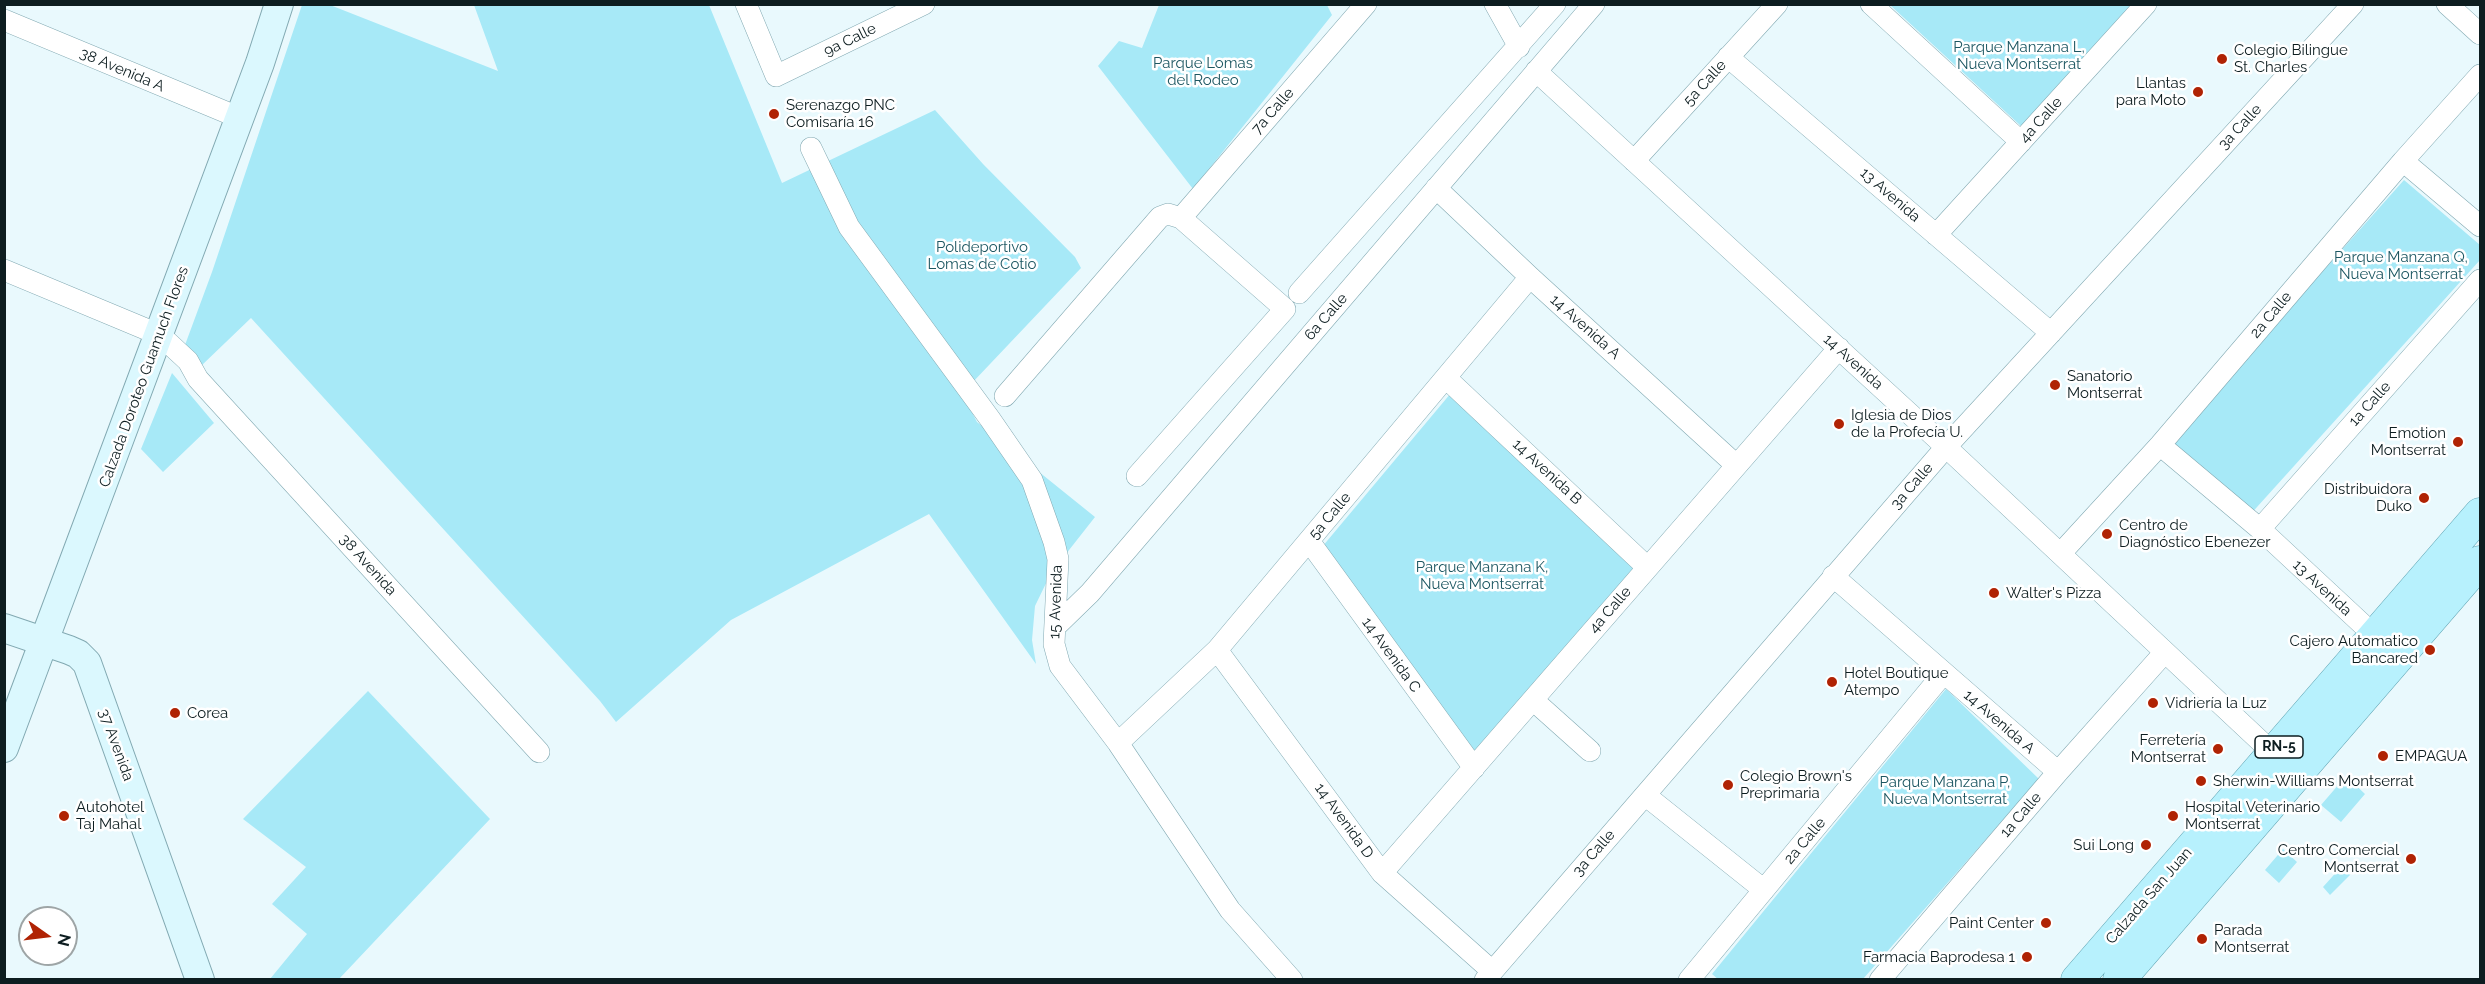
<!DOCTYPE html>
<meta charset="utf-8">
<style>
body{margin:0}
#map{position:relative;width:2485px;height:984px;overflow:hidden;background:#e9f9fd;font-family:Raleway,sans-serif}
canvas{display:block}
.frame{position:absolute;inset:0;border:6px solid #0d1d20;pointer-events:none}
.north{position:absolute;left:18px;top:906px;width:60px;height:60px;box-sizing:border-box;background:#fff;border:2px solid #9ea5a6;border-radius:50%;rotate:104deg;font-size:16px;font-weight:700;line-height:24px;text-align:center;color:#0d1d20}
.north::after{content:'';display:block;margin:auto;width:21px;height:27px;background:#b02304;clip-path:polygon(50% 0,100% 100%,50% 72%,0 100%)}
</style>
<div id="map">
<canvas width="2485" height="984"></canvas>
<div class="frame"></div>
<div class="north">N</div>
</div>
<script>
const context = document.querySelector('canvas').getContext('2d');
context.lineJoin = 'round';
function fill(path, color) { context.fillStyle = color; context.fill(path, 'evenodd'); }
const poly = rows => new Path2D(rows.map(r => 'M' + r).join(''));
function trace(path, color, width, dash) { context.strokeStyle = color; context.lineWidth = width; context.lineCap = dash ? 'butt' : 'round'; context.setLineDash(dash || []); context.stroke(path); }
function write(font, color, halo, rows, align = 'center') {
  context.font = font + ' Raleway,sans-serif'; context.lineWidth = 5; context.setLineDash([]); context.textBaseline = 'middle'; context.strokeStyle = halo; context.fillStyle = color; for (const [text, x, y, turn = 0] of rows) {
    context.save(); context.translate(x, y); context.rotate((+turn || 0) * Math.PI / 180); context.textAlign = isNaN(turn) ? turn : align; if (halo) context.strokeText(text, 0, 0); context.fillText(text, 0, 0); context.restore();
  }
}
const green = poly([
 [302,5,330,5,498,71,474,5,709,5,782,183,935,110,983,164,1075,257,1081,268,972,383,967,403,977,422,1095,517,1051,573,1035,606,1032,640,1036,664,929,514,731,620,616,722,600,701,251,318,201,366,185,345,212,272],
 [1159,5,1327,5,1332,15,1193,189,1098,66,1119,41,1142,48],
 [1890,5,2131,5,2022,127],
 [2404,180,2480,245,2480,260,2248,517,2167,446],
 [172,373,214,423,163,472,141,449],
 [1451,393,1637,569,1474,754,1322,547],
 [1946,689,2039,779,1863,979,1719,980,1712,974],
 [368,691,490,819,339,979,270,979,307,934,272,904,306,867,243,819],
 [2346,776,2365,794,2341,822,2321,805],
 [2283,849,2297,862,2279,883,2265,870],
 [2341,867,2350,875,2330,895,2323,887]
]);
const street = poly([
 [746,4,776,76,924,4],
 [1495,4,1519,47],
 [1871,4,2021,142],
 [2447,4,2480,34],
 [4,20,240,118],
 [1728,57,2051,333],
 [1536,71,1946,447,2273,753],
 [811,148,849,227,990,419,1032,480,1054,542,1058,559,1054,644,1060,666,1118,743,1230,910,1292,980],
 [1634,161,1777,4],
 [2403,161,2480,226],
 [1436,188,1530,277,1736,465],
 [1181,218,1366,4],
 [1936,235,2146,4],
 [4,270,160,335,188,361,198,379,539,752],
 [1299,293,1555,4],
 [1446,378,1647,567],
 [1005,396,1160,217,1168,214,1181,218,1285,309,1137,476],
 [2160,445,2260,529,2375,636],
 [2260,529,2480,280],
 [1309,541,1474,768],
 [2061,553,2160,445,2403,161,2480,75],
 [1833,576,2058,772],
 [1055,627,1090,593,1594,4],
 [1217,650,1382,873,1492,971],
 [1533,700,1590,751],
 [1118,743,1217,650,1530,277],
 [1645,795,1764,890],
 [1382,873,1839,348],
 [1485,980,1946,447,2353,4],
 [1689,980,1943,674],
 [1880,980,2058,772,2165,652]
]);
const secondary = poly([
 [4,628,69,650,78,654,87,663,200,980],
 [4,748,260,63,279,4]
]);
const primary = poly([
 [2077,980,2480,514],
 [2119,980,2480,562]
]);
const markers = [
 [2222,59,6,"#b02304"],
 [2198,92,6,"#b02304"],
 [774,114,6,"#b02304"],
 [2055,385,6,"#b02304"],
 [1839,424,6,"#b02304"],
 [2458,442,6,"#b02304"],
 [2424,498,6,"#b02304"],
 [2107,534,6,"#b02304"],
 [1994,593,6,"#b02304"],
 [2430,650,6,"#b02304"],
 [1832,682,6,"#b02304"],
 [2153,703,6,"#b02304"],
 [175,713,6,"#b02304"],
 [2218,749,6,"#b02304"],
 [2383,756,6,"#b02304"],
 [2201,781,6,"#b02304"],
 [1728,785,6,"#b02304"],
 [64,816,6,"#b02304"],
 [2173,816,6,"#b02304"],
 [2146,845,6,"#b02304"],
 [2411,859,6,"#b02304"],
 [2046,923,6,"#b02304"],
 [2202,939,6,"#b02304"],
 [2027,957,6,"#b02304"]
];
const shields = [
 [2279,747,48]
];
const shieldNames = [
 ["RN-5",2279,747]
];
const streetNames = [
 ["9a Calle",850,40,-26],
 ["38 Avenida A",122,70,23],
 ["5a Calle",1705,83,-48],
 ["7a Calle",1273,111,-49],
 ["4a Calle",2041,120,-48],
 ["3a Calle",2240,127,-47],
 ["13 Avenida",1890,195,41],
 ["2a Calle",2271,315,-50],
 ["6a Calle",1326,317,-49],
 ["14 Avenida A",1585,327,42],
 ["14 Avenida",1853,362,42],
 ["Calzada Doroteo Guamuch Flores",144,377,-70],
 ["1a Calle",2370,404,-48],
 ["14 Avenida B",1547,472,43],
 ["3a Calle",1912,486,-49],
 ["5a Calle",1330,516,-50],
 ["38 Avenida",368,565,48],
 ["13 Avenida",2322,588,43],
 ["15 Avenida",1056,602,-88],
 ["4a Calle",1610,610,-49],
 ["14 Avenida C",1391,655,54],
 ["14 Avenida A",1999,722,41],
 ["37 Avenida",116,745,70],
 ["1a Calle",2021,815,-49],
 ["14 Avenida D",1344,821,54],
 ["2a Calle",1805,841,-50],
 ["3a Calle",1594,853,-49],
 ["Calzada San Juan",2149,896,-49]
];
const parkNames = [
 ["Parque Manzana L,",2019,47],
 ["Nueva Montserrat",2019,64],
 ["Parque Lomas",1203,63],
 ["del Rodeo",1203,80],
 ["Polideportivo",982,247],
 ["Lomas de Cotio",982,264],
 ["Parque Manzana Q,",2401,257],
 ["Nueva Montserrat",2401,274],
 ["Parque Manzana K,",1482,567],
 ["Nueva Montserrat",1482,584],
 ["Parque Manzana P,",1945,782],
 ["Nueva Montserrat",1945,799]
];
const poiNames = [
 ["Colegio Bilingue",2234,50],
 ["St. Charles",2234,67],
 ["Llantas",2186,83,"right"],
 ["para Moto",2186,100,"right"],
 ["Serenazgo PNC",786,105],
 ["Comisaría 16",786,122],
 ["Sanatorio",2067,376],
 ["Montserrat",2067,393],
 ["Iglesia de Dios",1851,415],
 ["de la Profecía U.",1851,432],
 ["Emotion",2446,433,"right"],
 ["Montserrat",2446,450,"right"],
 ["Distribuidora",2412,489,"right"],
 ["Duko",2412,506,"right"],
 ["Centro de",2119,525],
 ["Diagnóstico Ebenezer",2119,542],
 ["Walter's Pizza",2006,593],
 ["Cajero Automatico",2418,641,"right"],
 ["Bancared",2418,658,"right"],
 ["Hotel Boutique",1844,673],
 ["Atempo",1844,690],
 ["Vidriería la Luz",2165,703],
 ["Corea",187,713],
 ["Ferretería",2206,740,"right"],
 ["Montserrat",2206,757,"right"],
 ["EMPAGUA",2395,756],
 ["Colegio Brown's",1740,776],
 ["Preprimaria",1740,793],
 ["Sherwin-Williams Montserrat",2213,781],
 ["Autohotel",76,807],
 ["Taj Mahal",76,824],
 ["Hospital Veterinario",2185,807],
 ["Montserrat",2185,824],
 ["Sui Long",2134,845,"right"],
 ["Centro Comercial",2399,850,"right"],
 ["Montserrat",2399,867,"right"],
 ["Paint Center",2034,923,"right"],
 ["Parada",2214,930],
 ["Montserrat",2214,947],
 ["Farmacia Baprodesa 1",2015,957,"right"]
];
fill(green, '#a7e9f7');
trace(street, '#82a9b2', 22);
trace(secondary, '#82a9b2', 30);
trace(primary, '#5ca0af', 33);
trace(street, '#fff', 21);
trace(secondary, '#dbf8fe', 28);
trace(primary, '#b7f1fd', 32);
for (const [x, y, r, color] of markers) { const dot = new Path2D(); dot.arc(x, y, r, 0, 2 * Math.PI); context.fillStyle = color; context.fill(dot); trace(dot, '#fff', 2); }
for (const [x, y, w] of shields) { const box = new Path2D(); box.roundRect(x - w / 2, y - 11, w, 22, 4.5); context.fillStyle = '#fff'; context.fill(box); trace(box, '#0d1d20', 1.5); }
write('bold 14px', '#0d1d20', null, shieldNames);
write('15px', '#0d1d20', '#fff', streetNames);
write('15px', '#1d5762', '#fff', parkNames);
write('15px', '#0d1d20', '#fff', poiNames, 'left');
</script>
